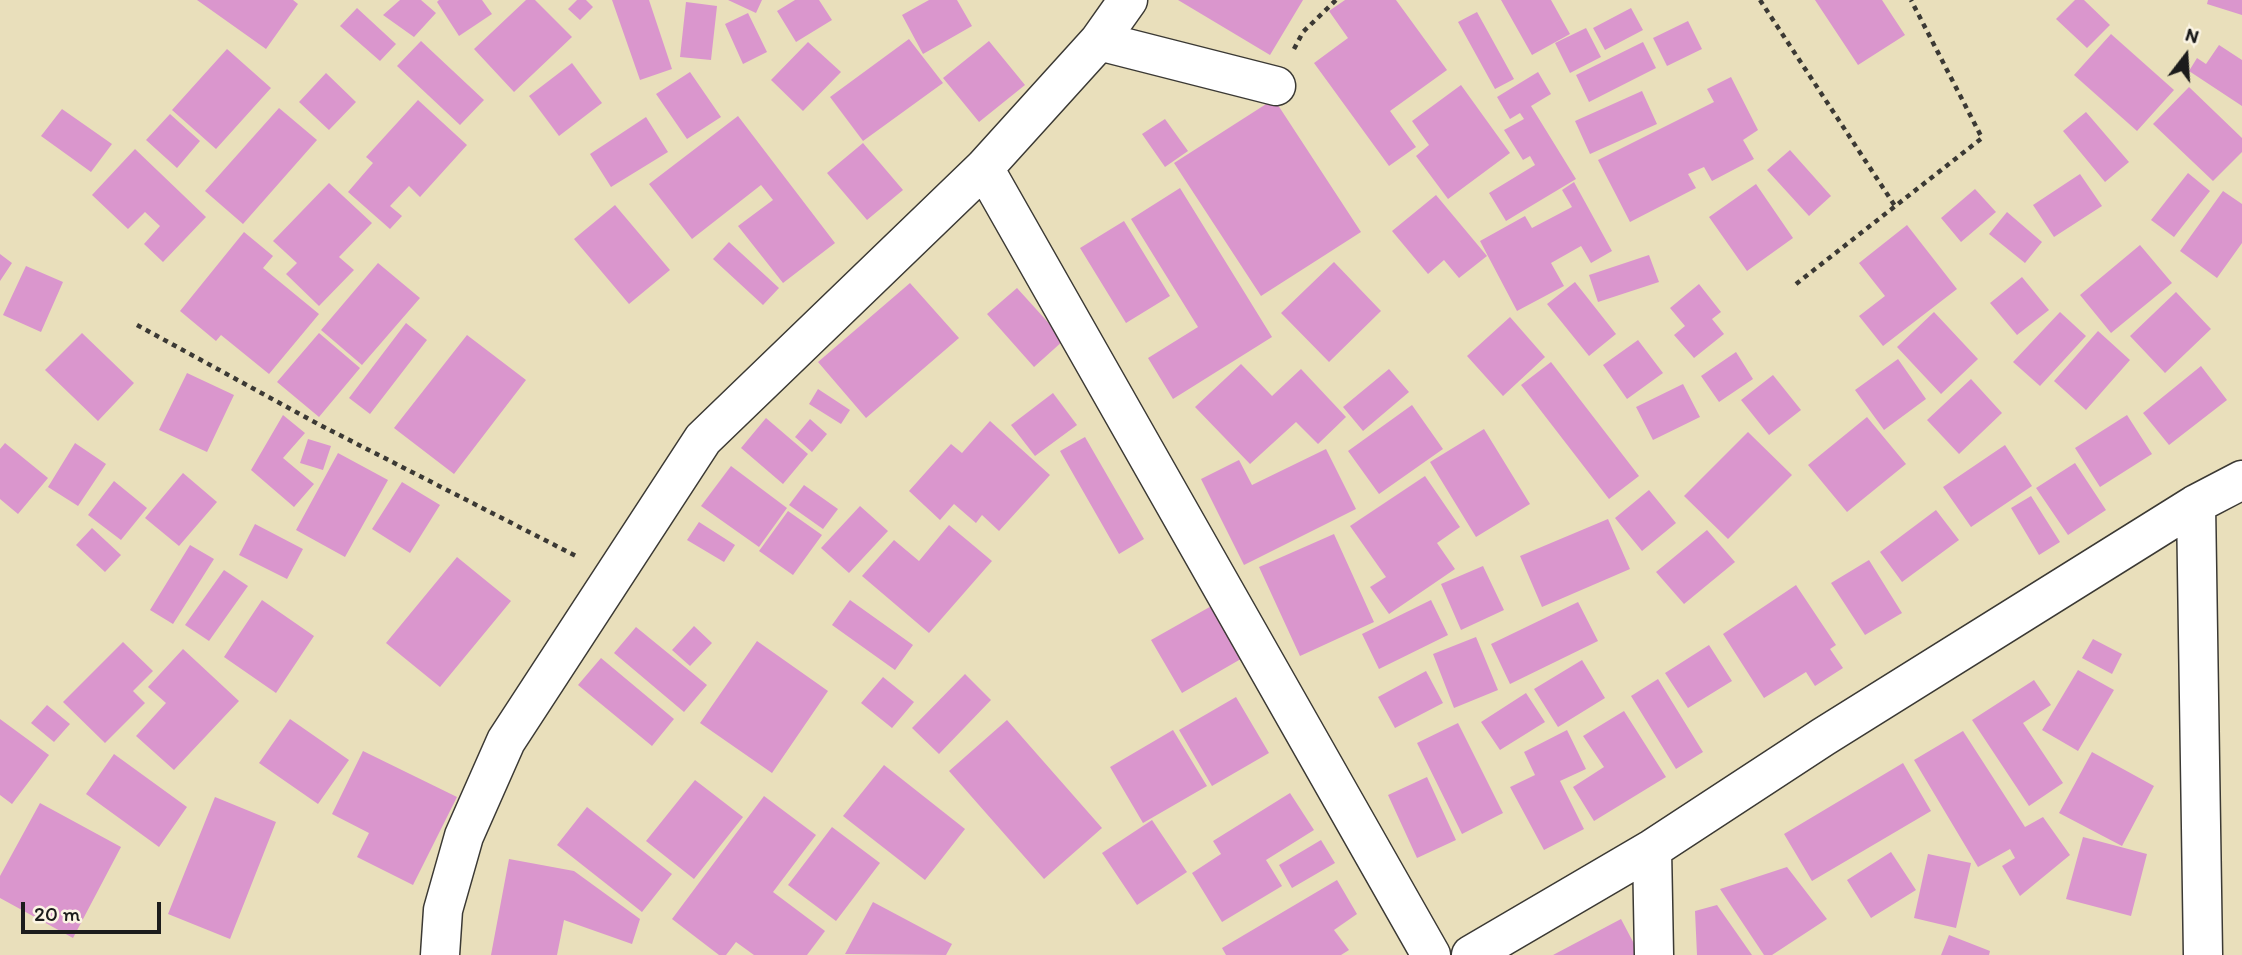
<!DOCTYPE html>
<style>
body{margin:0}
#map{position:relative;width:2242px;height:955px;overflow:hidden;background:#e9dfbb;font-family:Itim,sans-serif}
canvas{display:block}
.north{position:absolute;left:2151px;top:21px;width:70px;height:70px;-webkit-text-stroke:5px #fcf5e5;paint-order:stroke;rotate:17deg;font-size:19px;font-weight:700;line-height:28px;text-align:center;color:#1c1c1c}
.north::after{content:'';display:block;margin:auto;width:24px;height:32px;background:#1c1c1c;clip-path:polygon(50% 0,100% 100%,50% 72%,0 100%)}
.scale{position:absolute;left:21px;top:902px;width:140px;height:32px;box-sizing:border-box;border:4px solid #1c1c1c;border-top:0;padding-left:9px;font-size:21px;line-height:24px;white-space:nowrap;color:#1c1c1c;-webkit-text-stroke:5px #fcf5e5;paint-order:stroke}
</style>
<div id="map">
<canvas width="2242" height="955"></canvas>
<div class="north">N</div>
<div class="scale">20 m</div>
</div>
<script>
const context = document.querySelector('canvas').getContext('2d');
context.lineJoin = 'round';
function fill(path, color) { context.fillStyle = color; context.fill(path, 'evenodd'); }
const poly = rows => new Path2D(rows.map(r => 'M' + r).join(''));
function trace(path, color, width, dash) { context.strokeStyle = color; context.lineWidth = width; context.lineCap = dash ? 'butt' : 'round'; context.setLineDash(dash || []); context.stroke(path); }
const building = poly([
 [197,0,293,0,298,4,266,49],
 [400,0,421,0,436,13,414,37,383,15],
 [439,0,482,0,492,14,459,36,437,2],
 [526,0,535,0,572,37,514,92,474,49],
 [577,0,586,0,593,7,580,20,568,9],
 [612,0,649,0,672,69,640,80],
 [728,0,762,0,756,13],
 [795,0,819,0,832,20,796,42,777,11],
 [929,0,957,0,972,26,923,54,902,15],
 [1178,0,1303,0,1270,55],
 [1345,0,1396,0,1447,70,1390,111,1416,147,1389,166,1314,63,1348,38,1329,11],
 [1501,0,1551,0,1570,34,1532,55],
 [1815,0,1882,0,1905,35,1858,65],
 [2075,0,2084,0,2110,25,2087,48,2056,19],
 [2208,0,2242,0,2242,15,2207,4],
 [686,2,717,6,711,60,680,57],
 [357,8,396,44,380,61,340,26],
 [1631,8,1643,30,1605,50,1593,28],
 [1477,12,1514,79,1495,89,1458,22],
 [748,13,767,52,743,64,725,24],
 [1688,21,1702,49,1667,66,1653,38],
 [1586,28,1601,57,1570,73,1555,43],
 [2111,34,2174,90,2137,131,2074,75],
 [909,39,943,83,863,141,830,97],
 [421,41,484,100,460,125,397,66],
 [989,41,1025,85,979,122,943,78],
 [808,42,841,72,803,111,771,80],
 [1643,42,1656,68,1589,102,1576,75],
 [2219,45,2242,60,2242,106,2189,71,2197,58,2206,64],
 [227,49,271,88,216,149,172,110],
 [572,63,602,103,559,136,529,96],
 [690,72,721,117,687,139,656,94],
 [1538,72,1551,94,1531,106,1576,179,1506,221,1489,193,1535,165,1530,156,1523,160,1504,130,1524,119,1520,113,1510,119,1497,97],
 [326,73,356,102,329,130,299,102],
 [1731,77,1758,130,1743,140,1754,159,1712,181,1704,167,1688,174,1696,188,1630,222,1598,160,1714,102,1707,89],
 [1461,85,1510,153,1448,199,1416,156,1429,145,1412,121],
 [2189,87,2242,138,2242,152,2213,181,2153,124],
 [1642,91,1657,124,1590,154,1575,121],
 [1274,99,1361,232,1261,296,1174,163],
 [418,100,467,145,420,197,409,186,390,206,402,216,390,229,348,192,373,163,366,157],
 [279,108,317,140,243,224,205,191],
 [62,109,112,144,91,172,41,136],
 [2086,112,2129,162,2105,182,2063,131],
 [170,114,200,141,177,168,146,140],
 [738,116,835,243,783,283,738,226,773,200,761,185,692,239,649,184],
 [646,117,668,152,611,187,590,154],
 [1165,119,1188,151,1165,167,1142,134],
 [863,143,903,190,867,220,827,173],
 [135,149,206,217,163,262,144,244,160,226,145,212,128,229,92,195],
 [1790,150,1831,196,1809,216,1767,170],
 [2188,173,2210,191,2174,237,2151,220],
 [2080,174,2102,206,2054,237,2033,205],
 [1574,182,1612,251,1591,263,1581,246,1551,263,1564,286,1517,311,1480,241,1525,216,1532,228,1572,207,1562,190],
 [329,183,372,223,339,257,354,270,319,306,286,274,297,263,273,241],
 [1756,184,1793,238,1747,271,1709,217],
 [1180,188,1272,337,1173,399,1148,358,1198,327,1131,219],
 [1975,189,1996,212,1961,242,1941,218],
 [2223,191,2242,204,2242,243,2217,278,2180,251],
 [1436,195,1487,256,1459,278,1444,260,1428,274,1392,231],
 [615,205,670,270,629,304,574,239],
 [2007,212,2042,242,2025,263,1989,234],
 [1124,221,1170,296,1126,323,1080,248],
 [1907,225,1957,289,1883,346,1859,316,1885,296,1859,263],
 [244,232,273,256,263,268,319,314,269,374,221,335,216,341,180,311],
 [729,242,779,288,763,305,713,259],
 [2140,245,2172,283,2111,333,2080,295],
 [0,254,12,263,0,281],
 [1649,255,1659,282,1598,302,1589,275],
 [1334,262,1381,311,1329,362,1281,313],
 [378,263,420,298,362,365,321,330],
 [26,266,63,282,41,332,3,315],
 [2022,277,2049,310,2017,335,1990,303],
 [1575,282,1616,334,1589,356,1547,304],
 [910,283,959,338,866,418,818,362],
 [1699,284,1721,312,1712,319,1724,334,1694,358,1674,335,1685,326,1670,308],
 [1017,288,1064,340,1034,367,987,314],
 [2176,292,2211,329,2165,373,2130,336],
 [1934,312,1978,359,1941,394,1897,347],
 [2060,312,2086,336,2040,386,2013,362],
 [1510,317,1545,357,1503,396,1467,356],
 [406,323,427,340,370,414,349,398],
 [2098,331,2130,360,2086,410,2054,381],
 [82,333,134,383,98,421,45,370],
 [319,333,360,368,319,417,277,382],
 [467,335,526,380,454,474,394,428],
 [1638,340,1663,373,1627,399,1603,365],
 [1736,352,1753,379,1719,402,1701,376],
 [1898,359,1926,399,1884,430,1855,390],
 [1551,362,1639,476,1609,499,1521,385],
 [1241,364,1272,396,1301,369,1346,417,1318,444,1296,422,1250,464,1195,407],
 [2201,366,2227,400,2169,445,2143,413],
 [1389,369,1409,392,1363,431,1343,407],
 [187,373,234,395,207,452,159,430],
 [1773,375,1801,410,1769,435,1741,400],
 [1971,379,2002,413,1959,454,1927,420],
 [1683,384,1700,417,1653,440,1636,407],
 [818,389,850,410,841,424,809,404],
 [1053,393,1077,425,1035,456,1011,425],
 [1412,405,1443,449,1379,494,1348,451],
 [283,415,305,433,283,458,314,484,294,507,251,470],
 [2127,415,2152,454,2100,487,2075,448],
 [1867,417,1906,464,1847,512,1808,465],
 [766,418,808,454,783,484,741,448],
 [810,419,827,434,812,452,795,437],
 [990,421,1050,475,999,531,982,515,976,523,954,504,940,520,909,491,951,444,962,453],
 [1484,429,1530,504,1476,537,1430,462],
 [1748,432,1792,475,1728,539,1684,496],
 [1085,437,1144,539,1119,554,1060,451],
 [308,439,331,446,323,470,300,463],
 [5,443,48,478,18,514,0,499,0,449],
 [75,443,106,464,78,506,48,487],
 [2005,445,2032,486,1971,527,1943,487],
 [1326,449,1356,509,1244,565,1201,479,1239,460,1252,485],
 [338,453,388,480,345,557,296,530],
 [2075,463,2106,510,2068,535,2036,488],
 [731,466,787,508,759,547,701,506],
 [183,473,217,502,179,546,145,518],
 [1425,476,1460,527,1437,543,1455,569,1389,614,1370,587,1386,577,1350,526],
 [114,481,147,508,121,540,88,515],
 [402,482,440,505,410,553,372,529],
 [804,485,838,509,823,529,789,505],
 [1649,490,1676,523,1642,551,1615,518],
 [2031,496,2060,542,2039,555,2011,508],
 [860,506,888,531,849,573,821,548],
 [1936,510,1959,540,1902,582,1880,552],
 [788,511,822,535,793,575,759,551],
 [1608,519,1630,569,1542,607,1520,556],
 [699,522,735,545,724,562,687,540],
 [255,524,303,549,287,579,239,555],
 [949,525,992,561,929,633,862,576,894,540,919,561],
 [92,528,121,555,105,572,76,545],
 [1707,530,1735,562,1684,604,1656,572],
 [1334,534,1374,622,1300,656,1259,567],
 [190,545,214,559,173,624,150,610],
 [457,557,511,601,440,687,386,643],
 [1869,560,1902,613,1865,635,1831,583],
 [1483,566,1504,610,1461,630,1441,584],
 [224,570,248,586,209,641,185,625],
 [1796,585,1836,645,1830,649,1843,668,1815,686,1806,672,1764,698,1723,634],
 [262,600,314,636,276,693,224,657],
 [850,600,913,645,895,670,832,625],
 [1431,600,1448,635,1379,669,1362,634],
 [1578,602,1598,641,1510,684,1491,644],
 [1215,604,1246,656,1182,693,1151,640],
 [694,626,712,643,690,666,672,650],
 [636,627,707,685,684,712,614,653],
 [1476,637,1498,690,1454,708,1433,654],
 [2093,639,2122,654,2112,674,2082,658],
 [757,641,828,691,772,773,700,723],
 [123,642,153,671,133,691,145,703,105,743,63,702],
 [1709,645,1732,681,1688,708,1665,673],
 [183,649,239,701,174,770,136,736,166,703,148,687],
 [601,658,674,719,652,746,578,685],
 [1582,660,1605,698,1558,727,1534,689],
 [2078,670,2114,690,2078,751,2042,730],
 [1426,671,1443,703,1395,728,1378,697],
 [965,674,991,700,939,754,912,728],
 [883,677,914,702,892,728,861,703],
 [1658,679,1703,752,1676,769,1631,696],
 [2034,680,2051,705,2023,723,2063,783,2029,806,1972,720],
 [1526,693,1545,722,1500,750,1481,722],
 [1236,697,1269,753,1212,786,1179,730],
 [47,705,70,724,54,742,31,723],
 [1624,711,1666,777,1594,821,1573,787,1604,767,1583,736],
 [0,719,49,755,12,804,0,795],
 [290,719,349,760,318,804,259,763],
 [1007,720,1102,828,1044,879,949,771],
 [1458,723,1503,813,1462,834,1417,743],
 [1173,730,1207,786,1143,823,1110,767],
 [1567,730,1586,769,1560,781,1584,829,1544,850,1510,787,1535,775,1524,752],
 [1963,731,2025,827,2043,817,2070,855,2020,896,2002,866,2015,858,2010,849,1978,867,1914,760],
 [363,751,457,797,413,885,357,857,369,833,332,814],
 [2092,752,2154,786,2122,846,2059,813],
 [114,754,187,807,159,847,86,794],
 [1903,763,1931,811,1812,881,1784,834],
 [884,765,965,829,925,880,843,816],
 [1427,777,1456,840,1417,858,1388,795],
 [695,780,743,817,694,879,646,841],
 [1290,793,1314,830,1266,860,1282,886,1222,922,1192,873,1221,854,1213,841],
 [764,796,816,835,773,892,825,931,807,955,754,955,736,942,726,955,719,955,672,919],
 [215,797,276,822,230,939,168,914],
 [40,803,121,847,73,938,0,898,0,876],
 [587,807,672,874,642,912,557,845],
 [1152,820,1187,872,1137,905,1102,853],
 [832,827,880,863,836,921,788,885],
 [2083,837,2147,854,2131,916,2066,899],
 [1321,840,1335,863,1292,888,1279,865],
 [1891,852,1916,890,1871,918,1847,880],
 [1928,854,1971,863,1956,928,1914,918],
 [509,859,574,871,640,919,632,944,564,920,557,955,491,955],
 [1787,867,1827,919,1772,955,1764,955,1720,889],
 [1337,880,1357,914,1334,930,1349,950,1341,955,1226,955,1222,948],
 [873,902,952,944,946,955,845,954],
 [1717,905,1752,955,1697,955,1695,911],
 [1621,919,1640,955,1553,955],
 [1949,935,1990,951,1989,955,1941,955]
]);
const path = poly([
 [1760,0,1895,206],
 [1294,49,1303,32,1336,0],
 [1796,284,1982,138,1911,0],
 [137,325,318,424,576,556]
]);
const minor = poly([
 [1099,41,1276,86],
 [984,168,1431,955],
 [2196,504,2203,955],
 [1652,849,1654,955],
 [440,955,443,910,464,836,506,741,703,439,984,168,1099,41,1128,0],
 [1471,955,1652,849,1823,737,2196,504,2242,480]
]);
fill(building, '#da96cd');
trace(minor, '#3b3934', 41);
trace(path, '#3b3934', 4.5, [5, 5]);
trace(minor, '#fff', 38);
</script>
